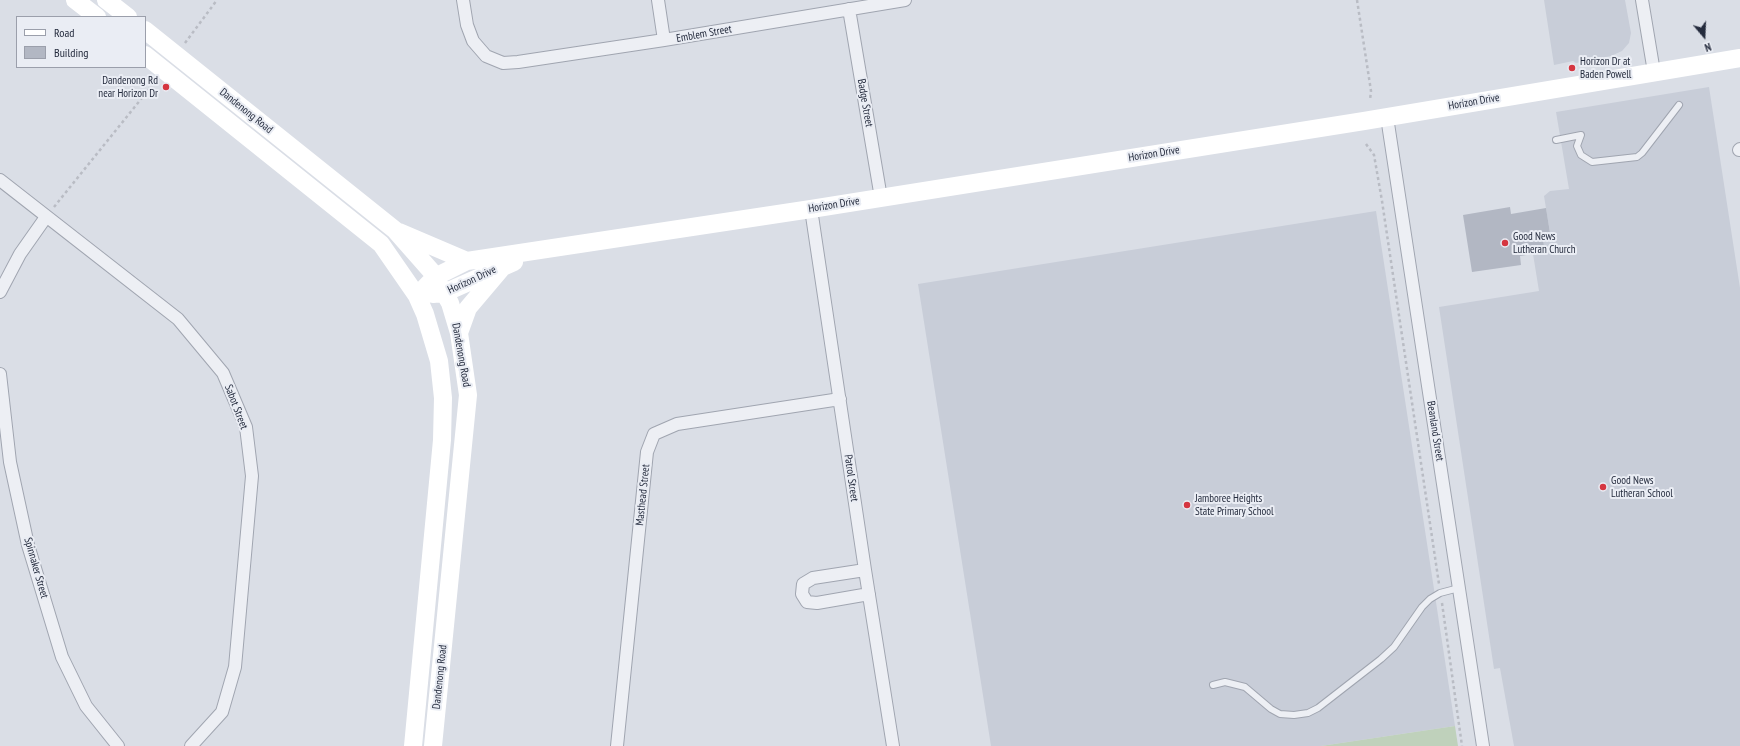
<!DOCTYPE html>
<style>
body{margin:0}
#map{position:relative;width:1740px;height:746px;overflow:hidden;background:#dadee6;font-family:"PT Sans Narrow",sans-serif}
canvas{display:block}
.legend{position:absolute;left:16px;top:16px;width:130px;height:52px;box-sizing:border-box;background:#eaedf4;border:1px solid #9b9fab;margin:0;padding:5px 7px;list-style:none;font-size:12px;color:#242b3d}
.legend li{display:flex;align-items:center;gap:8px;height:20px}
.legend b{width:20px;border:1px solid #9b9fab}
.north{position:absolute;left:1684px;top:16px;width:40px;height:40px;-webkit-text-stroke:3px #eaedf4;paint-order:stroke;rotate:161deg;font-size:11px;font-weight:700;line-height:16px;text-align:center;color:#242b3d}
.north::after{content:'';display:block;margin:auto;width:14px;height:18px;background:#242b3d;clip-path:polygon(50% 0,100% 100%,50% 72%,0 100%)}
</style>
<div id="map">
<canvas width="1740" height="746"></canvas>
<ul class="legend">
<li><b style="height:5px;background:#fff"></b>Road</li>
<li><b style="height:11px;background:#b2b7c3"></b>Building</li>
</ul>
<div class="north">N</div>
</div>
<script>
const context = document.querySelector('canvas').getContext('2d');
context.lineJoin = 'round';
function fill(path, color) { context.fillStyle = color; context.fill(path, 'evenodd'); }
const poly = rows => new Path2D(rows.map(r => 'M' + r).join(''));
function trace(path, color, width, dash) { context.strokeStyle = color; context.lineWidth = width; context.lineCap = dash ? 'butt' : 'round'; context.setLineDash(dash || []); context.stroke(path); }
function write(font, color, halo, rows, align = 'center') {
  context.font = font + ' "PT Sans Narrow",sans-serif'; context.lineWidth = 4; context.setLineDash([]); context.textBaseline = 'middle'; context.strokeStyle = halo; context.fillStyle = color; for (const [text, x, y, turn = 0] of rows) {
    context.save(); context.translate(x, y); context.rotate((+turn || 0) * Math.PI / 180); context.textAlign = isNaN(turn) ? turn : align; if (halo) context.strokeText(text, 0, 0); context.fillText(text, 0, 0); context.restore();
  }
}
const built = poly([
 [1544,0,1625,0,1631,33,1629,43,1622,51,1611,56,1576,63,1573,61,1554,65],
 [1709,87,1740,288,1740,746,1514,746,1500,668,1494,669,1439,307,1539,291,1533,254,1545,252,1542,234,1550,233,1544,196,1550,191,1569,189,1556,112],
 [1376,211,1455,726,1321,746,991,746,918,284]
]);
const green = poly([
 [1455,726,1458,746,1321,746]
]);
const building = poly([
 [1510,207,1511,214,1546,208,1550,233,1542,234,1545,252,1520,256,1521,265,1472,272,1463,215]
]);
const path = poly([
 [1357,0,1371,91,1370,100],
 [185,43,217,0],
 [1366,144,1374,155,1382,201,1439,584],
 [54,207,154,83],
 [1442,603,1462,746]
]);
const lane = poly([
 [1556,140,1581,135,1577,146,1581,155,1592,162,1637,157,1642,153,1679,105],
 [1213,685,1225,682,1245,687,1271,709,1280,714,1294,715,1308,713,1318,708,1381,659,1394,647,1422,607,1430,599,1440,593,1459,588]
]);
const street = poly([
 [463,0,467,25,473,41,486,56,503,63,518,62,664,40,905,0],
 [658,0,664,40],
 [1642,0,1654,72],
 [849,9,881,198],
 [1387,117,1483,746],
 [1739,150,1740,149],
 [0,180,178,319,223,373,246,427,252,476,235,667,222,712,191,746],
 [811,209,865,570,893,746],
 [0,292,20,254,46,217],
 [0,374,10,462,28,545,62,657,86,706,118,746],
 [865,570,813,578,803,584,802,594,807,602,817,603,869,594],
 [617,746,647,452,654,434,677,424,840,399]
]);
const secondary = poly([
 [75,0,97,17],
 [106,0,128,17],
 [145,30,395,230,432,272,450,303,459,333,468,395,433,746],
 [145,55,381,244,417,296,425,314,439,361,443,398,442,440,413,746],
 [399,232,467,261],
 [433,294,444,293,514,262],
 [417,296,435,277,467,261,811,209,1364,121,1740,58],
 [459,333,468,308,501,269]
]);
const markers = [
 [1572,68,4,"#d53540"],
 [166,87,4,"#d53540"],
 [1505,243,4,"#d53540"],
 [1603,487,4,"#d53540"],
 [1187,505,4,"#d53540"]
];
const streetNames = [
 ["Emblem Street",704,34,-10],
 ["Horizon Drive",1474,102,-10],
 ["Badge Street",865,103,80],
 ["Dandenong Road",246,111,39],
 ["Horizon Drive",1154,154,-9],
 ["Horizon Drive",834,205,-9],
 ["Horizon Drive",472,280,-25],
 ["Dandenong Road",461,355,80],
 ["Sabot Street",236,407,69],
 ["Beanland Street",1435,431,81],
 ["Patrol Street",851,478,82],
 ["Masthead Street",643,495,-84],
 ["Spinnaker Street",36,568,74],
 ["Dandenong Road",440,677,-84]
];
const poiNames = [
 ["Horizon Dr at",1580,62],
 ["Baden Powell",1580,75],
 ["Dandenong Rd",158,81,"right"],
 ["near Horizon Dr",158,94,"right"],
 ["Good News",1513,237],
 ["Lutheran Church",1513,250],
 ["Good News",1611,481],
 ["Lutheran School",1611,494],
 ["Jamboree Heights",1195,499],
 ["State Primary School",1195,512]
];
fill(built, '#c8cdd8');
fill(green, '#bfd1bb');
fill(building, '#b2b7c3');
trace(lane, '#a0a5b0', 8);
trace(street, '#a0a5b0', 14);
trace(path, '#b9bcc4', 2.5, [3, 3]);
trace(lane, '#edeff4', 6);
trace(street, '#edeff4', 12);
trace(secondary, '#fff', 18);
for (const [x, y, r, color] of markers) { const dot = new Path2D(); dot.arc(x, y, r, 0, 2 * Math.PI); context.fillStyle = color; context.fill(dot); trace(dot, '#eaedf4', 1.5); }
write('11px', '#242b3d', '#eaedf4', streetNames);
write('11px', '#242b3d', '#eaedf4', poiNames, 'left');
</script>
